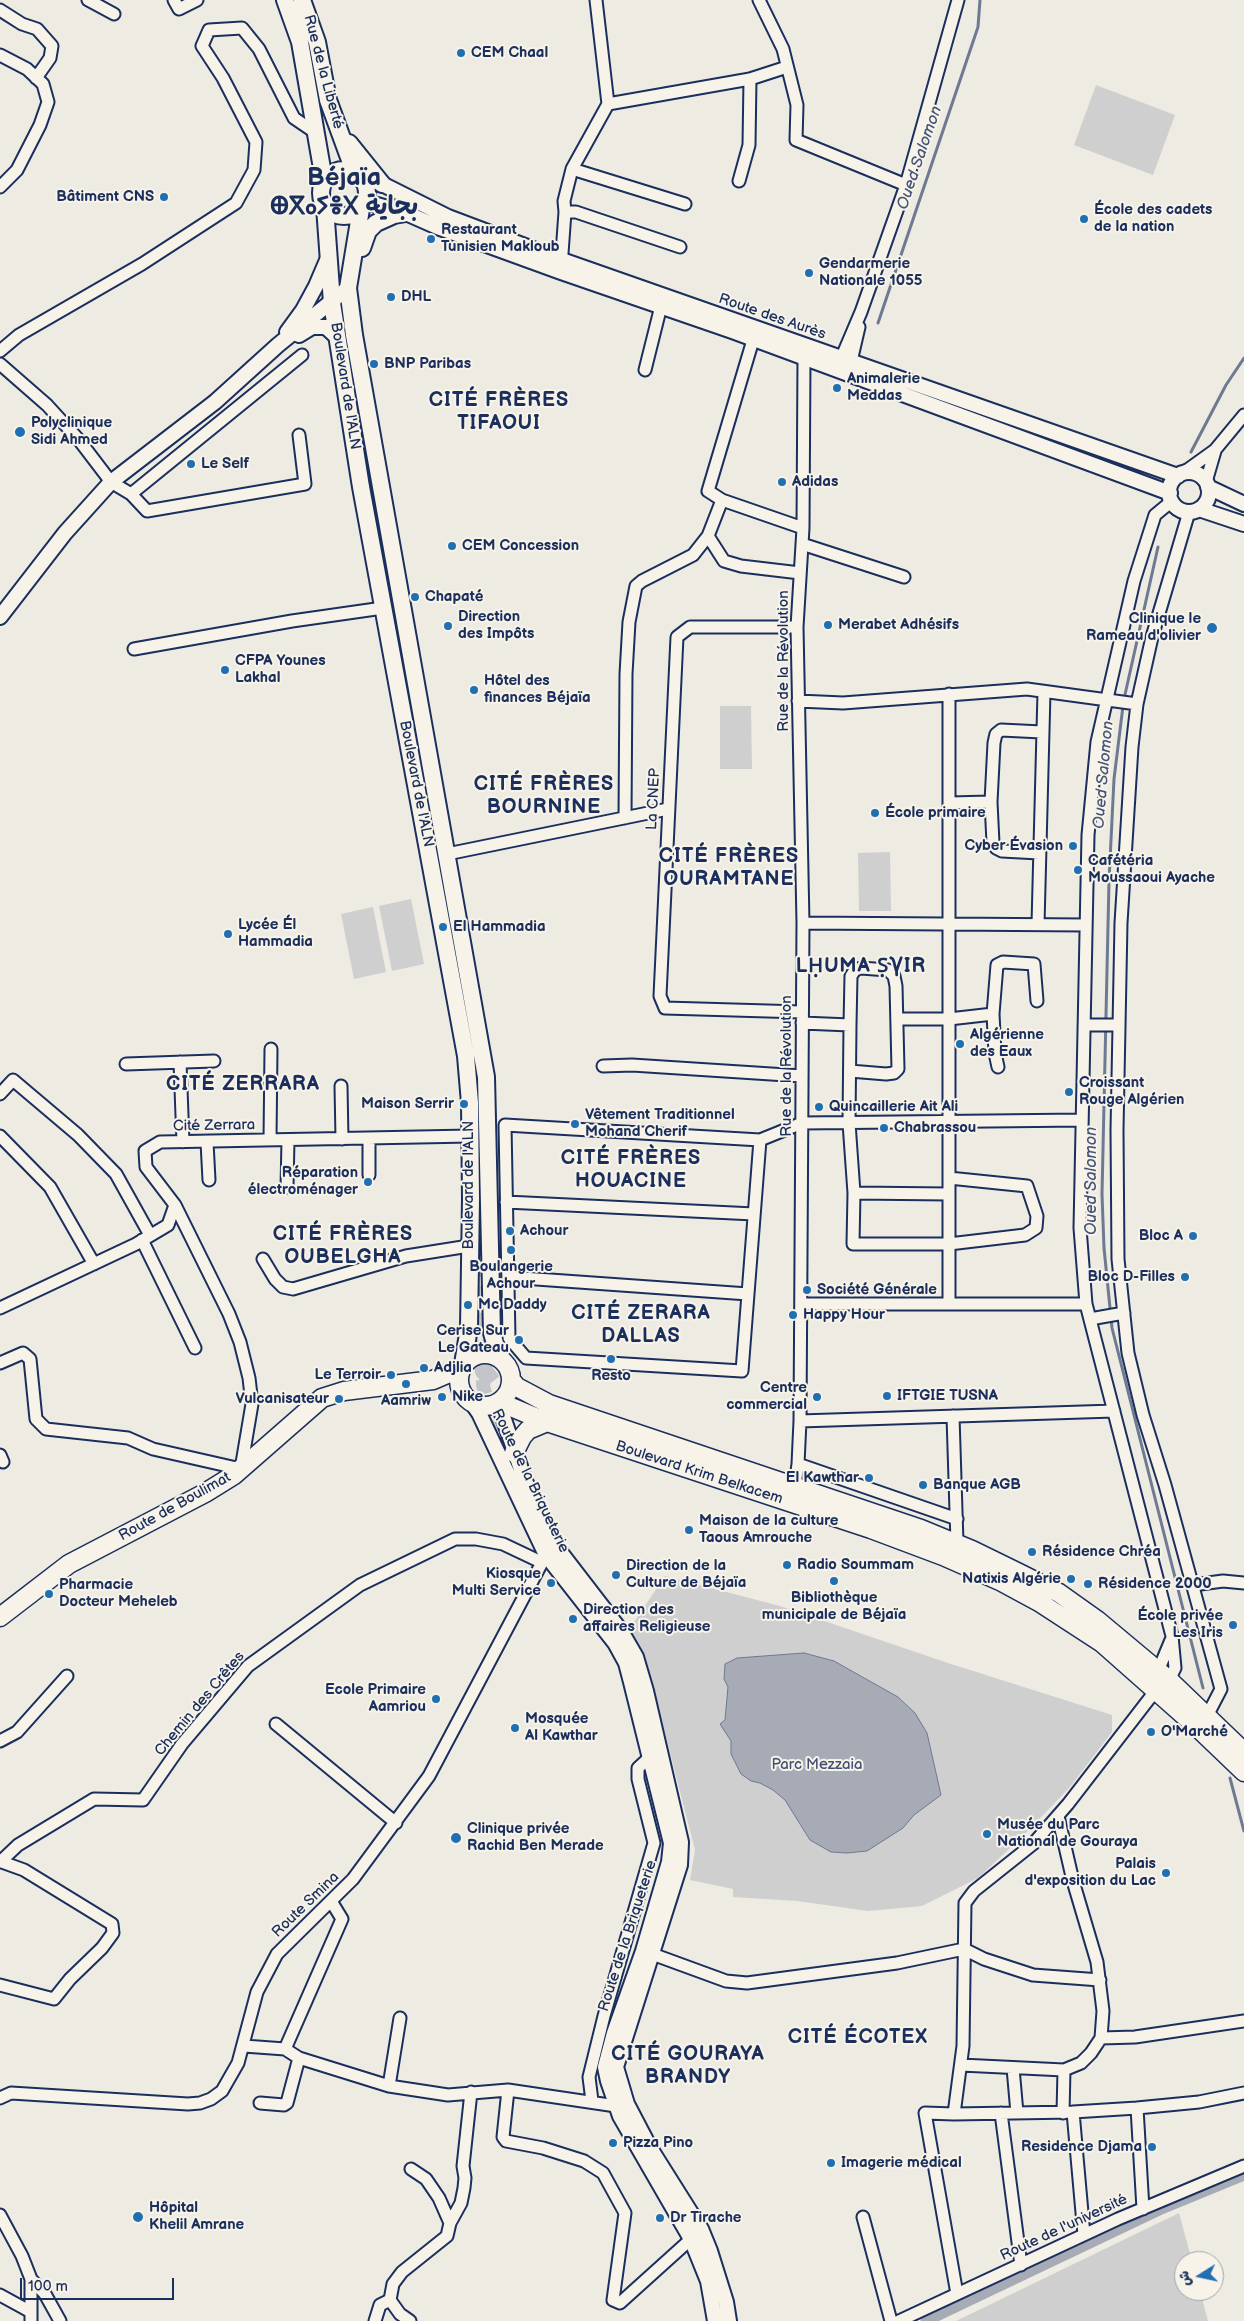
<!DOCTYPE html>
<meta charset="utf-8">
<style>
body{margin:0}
#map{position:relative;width:1244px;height:2321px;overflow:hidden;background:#eeebe2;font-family:"Balsamiq Sans","Playpen Sans Arabic",sans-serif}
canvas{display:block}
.north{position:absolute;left:1174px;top:2251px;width:50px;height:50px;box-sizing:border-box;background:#f7f3e8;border:1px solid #9fa5b1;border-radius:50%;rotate:260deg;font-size:14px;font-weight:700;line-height:20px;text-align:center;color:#1b2f5e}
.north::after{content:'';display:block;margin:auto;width:18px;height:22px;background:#1f6fb2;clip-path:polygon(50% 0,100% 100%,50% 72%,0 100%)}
.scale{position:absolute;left:20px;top:2278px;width:154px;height:22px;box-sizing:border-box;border:2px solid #1b2f5e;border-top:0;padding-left:6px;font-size:15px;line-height:18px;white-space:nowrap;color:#1b2f5e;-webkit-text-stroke:4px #f7f3e8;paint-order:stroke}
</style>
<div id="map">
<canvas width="1244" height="2321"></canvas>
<div class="north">ش</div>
<div class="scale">100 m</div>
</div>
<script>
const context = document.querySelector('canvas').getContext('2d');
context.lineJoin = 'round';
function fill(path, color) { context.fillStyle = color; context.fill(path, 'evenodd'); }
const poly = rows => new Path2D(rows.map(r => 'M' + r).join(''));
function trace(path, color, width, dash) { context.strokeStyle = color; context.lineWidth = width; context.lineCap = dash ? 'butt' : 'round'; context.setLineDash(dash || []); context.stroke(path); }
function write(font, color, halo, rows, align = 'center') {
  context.font = font + ' "Balsamiq Sans","Playpen Sans Arabic","Noto Sans Tifinagh",sans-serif'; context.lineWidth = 4; context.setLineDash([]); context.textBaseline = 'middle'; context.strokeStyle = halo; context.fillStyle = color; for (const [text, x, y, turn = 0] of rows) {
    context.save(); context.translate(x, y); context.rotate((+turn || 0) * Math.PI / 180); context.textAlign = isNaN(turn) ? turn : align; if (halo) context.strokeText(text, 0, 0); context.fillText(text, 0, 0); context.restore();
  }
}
const green = poly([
 [1096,85,1175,115,1153,175,1074,145],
 [720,706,751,706,752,769,720,769],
 [890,852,891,911,859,911,858,853],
 [411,899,424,964,392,971,379,906],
 [373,907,386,972,354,979,341,914],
 [665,1576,780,1606,948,1663,1112,1715,1112,1732,1070,1787,1023,1836,978,1878,922,1906,868,1911,797,1901,733,1897,733,1889,690,1880,695,1850,648,1667,630,1628],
 [1179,2213,1192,2261,1184,2261,1184,2291,1200,2291,1208,2321,956,2321]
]);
const water = poly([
 [804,1653,834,1661,898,1697,915,1713,927,1733,941,1795,914,1815,903,1828,867,1851,847,1853,831,1852,810,1840,785,1800,773,1790,760,1783,751,1781,741,1774,731,1754,731,1741,720,1724,725,1720,728,1687,724,1679,725,1664,737,1658,804,1653]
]);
const stream = poly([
 [878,323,978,27,980,0],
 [1191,452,1226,385,1244,358],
 [1124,699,1158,547],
 [1123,706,1114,779,1109,881,1102,1194,1104,1248,1112,1328,1203,1688],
 [1230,1778,1244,1831]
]);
const canal = poly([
 [926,2321,1159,2210,1244,2175]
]);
const tertiaryTunnel = poly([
 [482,1359,483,1385,497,1441]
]);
const primaryTunnel = poly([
 [477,1232,482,1359,484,1371,499,1390,534,1409]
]);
const minor = poly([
 [88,0,114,14],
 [174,0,179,9,197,0],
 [759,0,783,49,797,105,796,140,906,185],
 [0,10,22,24,37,29,52,46,50,58,36,78],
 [0,55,27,69,43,84,48,102,40,125,17,170,0,187],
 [608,104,750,79,787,67],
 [572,169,685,204],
 [739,181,749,145,750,79],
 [565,212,576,212,680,247],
 [561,267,565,212,564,201,572,169,608,104,596,0],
 [753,340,708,491,722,500,803,528],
 [0,351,19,335,142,264,236,203,254,170,256,142,223,78,202,46,209,30,242,28,259,49,294,118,316,133],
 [0,364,47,405,79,440,111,482,131,494,147,511,305,484,299,435],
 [838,366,861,312,906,185,958,0],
 [645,370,661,306],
 [849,370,859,327],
 [1183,473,1215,450,1244,415],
 [1206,482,1215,451],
 [131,494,302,355],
 [1189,512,1152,637,1137,704,1132,747,1121,923,1117,1130,1118,1259,1128,1353,1143,1415,1165,1485,1221,1689,1207,1716],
 [708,536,724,561,741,566,800,573],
 [802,544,904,577],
 [797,627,690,627,677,637,660,996,665,1008,802,1012],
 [134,649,292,621,383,608],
 [949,694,949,1304],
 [798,701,843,703,1027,689,1137,704],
 [991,802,993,843,996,848,1002,851,1039,853],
 [949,803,991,802,994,743,996,734,1001,730,1042,732],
 [625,818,626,674,629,622,636,586,642,581,693,555,708,536,722,500],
 [447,854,668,809],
 [803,923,1086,925],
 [1038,924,1044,692],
 [898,1019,949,1019,993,1014],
 [802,1023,850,1025],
 [1084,1025,1119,1025],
 [180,1062,183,1142],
 [126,1064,214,1061],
 [603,1066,632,1065,802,1076],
 [998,1067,995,1053,993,1014,997,965,1003,962,1034,964,1037,1001],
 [850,1071,886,1074,894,1073,898,1069,896,986,894,976,888,970,861,968,855,970,851,976,850,1025,849,1123,854,1193,853,1244,949,1244,1025,1235,1036,1228,1037,1216,1027,1186,949,1178],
 [341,1086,342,1139],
 [0,1094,13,1080,78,1135,116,1174,150,1235],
 [0,1136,50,1187,94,1264],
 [270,1140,271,1049],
 [760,1140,742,1371,526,1358,509,1338,505,1125,760,1140,802,1123,1082,1120],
 [207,1142,209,1180],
 [369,1175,369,1138],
 [287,1187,288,1140],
 [854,1193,949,1194],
 [506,1202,754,1214],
 [142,1240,195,1348],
 [263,1259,275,1279,283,1287,293,1289,406,1256,469,1246],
 [508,1277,748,1294],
 [801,1304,1086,1304],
 [0,1308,136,1244,168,1225,175,1205,146,1167,145,1151,160,1142,470,1136],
 [1090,1319,1124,1313],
 [0,1363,23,1353,30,1359,36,1419,46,1429,128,1438,153,1449,241,1469,252,1404,249,1378,240,1342,229,1314,175,1205],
 [953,1416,957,1543],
 [800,1421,1114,1411],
 [0,1455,3,1462],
 [798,1464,957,1519],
 [794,1492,798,1464,800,1421,803,923,797,627,803,528,804,358],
 [1193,1585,1223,1581,1244,1583],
 [1156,1676,1171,1640],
 [276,1724,396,1823],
 [0,1741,17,1732,67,1676],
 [0,1862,18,1845,94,1799,143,1800,182,1744,248,1666,360,1585,455,1539,476,1539,503,1544,541,1562],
 [644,1951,726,1981,747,1983,897,1963,964,1949,984,1959,1033,1975,1100,1980],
 [0,1985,54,1999,70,1979,102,1948,113,1933,112,1924,24,1870,2,1862],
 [1101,2038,1135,2037,1244,2021],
 [244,2046,285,2049,299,2058,389,2086,448,2095,508,2090,616,2106],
 [285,2049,342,1919,331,1901],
 [961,2065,1064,2070,1081,2063,1091,2053,1101,2038,1103,2011,1097,1962,1073,1881,1058,1816],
 [1013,2068,1017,2113],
 [389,2086,400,2018],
 [508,2090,503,2137,506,2141,543,2148,584,2161,603,2173,625,2213,613,2300,620,2303,691,2239],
 [0,2098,11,2093,188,2104,200,2103,211,2099,222,2091,238,2063,257,1992,277,1954,353,1879,429,1776,546,1555],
 [592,2101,589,2077,604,2016,654,1843,638,1779,638,1768,650,1757],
 [260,2103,284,2105,287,2103,299,2058],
 [1137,2108,1199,2102,1244,2093],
 [1073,2112,1084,2235],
 [1001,2113,1021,2265],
 [1063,2113,1064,2070],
 [954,2114,925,2113,957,2294],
 [1143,2209,1137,2108,1073,2112,954,2114,963,2046,965,1903,974,1891,1033,1844,1068,1804,1156,1690,1167,1684,1175,1668,1172,1636,1086,1304,1080,1228,1088,835,1097,742,1134,581,1155,515,1172,501],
 [0,2215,22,2256,31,2279,31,2321],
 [863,2217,891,2321],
 [450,2223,461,2203,464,2188,465,2178,463,2166,471,2092],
 [31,2279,45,2294,60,2321],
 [0,2295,31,2312],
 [375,2321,380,2305,390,2300],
 [410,2321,400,2314,390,2300,393,2284,402,2272,447,2236,450,2223,439,2198,426,2179,411,2169],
 [899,2321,1118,2219,1244,2166]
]);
const tertiary = poly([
 [361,176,382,184,448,217,562,260,1178,476],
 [366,202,406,213,440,228,561,272,732,331,1170,493],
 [287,332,303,310,316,286,328,258],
 [299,335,312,327,326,327,338,338],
 '1169 492a20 20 0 1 1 40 0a20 20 0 1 1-40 0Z',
 [1208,487,1244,504],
 [1199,509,1244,524],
 [0,617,65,533,111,482,215,402,278,345,348,288],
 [498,1402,525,1481,554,1544,621,1631,636,1657,646,1691,681,1842,680,1865,616,2067,627,2104,650,2148,701,2229,710,2251,726,2302,729,2321],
 [472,1403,479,1413,546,1555,615,1643,626,1663,631,1682,671,1843,669,1862,643,1951,614,2033,605,2067,608,2081,620,2116,691,2239,708,2281,715,2321]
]);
const secondary = poly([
 [285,0,300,42,324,180],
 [302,0,317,42,328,100,354,171],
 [349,143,382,184],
 '321 193a23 23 0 1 1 46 0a23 23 0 1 1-46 0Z',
 [325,207,332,303,361,487,466,1056,470,1103,471,1199,469,1328,463,1364],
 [361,209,348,288,354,335,486,1077,492,1333,499,1357],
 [362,248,368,231,376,223,394,215,406,213]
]);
const primary = poly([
 '459 1380a26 26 0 1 1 52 0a26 26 0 1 1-52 0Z',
 [511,1380,517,1387,549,1404,921,1529,972,1550,1017,1572,1059,1593,1097,1620,1170,1681,1244,1752],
 [499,1402,547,1422,871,1529,943,1556,1002,1582,1039,1602,1102,1643,1197,1727,1244,1772],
 [514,1453,522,1437,528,1430,547,1422],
 [0,1617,69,1564,205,1493,234,1475,322,1398,344,1391,433,1380,461,1368]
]);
const markers = [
 [461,53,5,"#1f6fb2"],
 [164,197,5,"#1f6fb2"],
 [1084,219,5,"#1f6fb2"],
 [431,239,5,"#1f6fb2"],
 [809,273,5,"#1f6fb2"],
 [391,297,5,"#1f6fb2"],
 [374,364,5,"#1f6fb2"],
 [837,388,5,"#1f6fb2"],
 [20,432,6,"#1f6fb2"],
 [191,464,5,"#1f6fb2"],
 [782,482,5,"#1f6fb2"],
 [452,546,5,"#1f6fb2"],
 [415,597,5,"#1f6fb2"],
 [828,625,5,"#1f6fb2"],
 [448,626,5,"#1f6fb2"],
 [1212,628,6,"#1f6fb2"],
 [225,670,5,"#1f6fb2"],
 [474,690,5,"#1f6fb2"],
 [875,813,5,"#1f6fb2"],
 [1073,846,5,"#1f6fb2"],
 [1078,870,5,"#1f6fb2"],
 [443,927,5,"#1f6fb2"],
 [228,934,5,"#1f6fb2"],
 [960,1044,5,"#1f6fb2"],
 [1069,1092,5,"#1f6fb2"],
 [464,1104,5,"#1f6fb2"],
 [819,1107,5,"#1f6fb2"],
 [575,1124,5,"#1f6fb2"],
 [884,1128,5,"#1f6fb2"],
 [368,1182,5,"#1f6fb2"],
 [510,1231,5,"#1f6fb2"],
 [1193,1236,5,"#1f6fb2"],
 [511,1250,5,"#1f6fb2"],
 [1185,1277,5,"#1f6fb2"],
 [807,1290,5,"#1f6fb2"],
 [468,1305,5,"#1f6fb2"],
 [793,1315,5,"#1f6fb2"],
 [519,1340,5,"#1f6fb2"],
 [611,1359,5,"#1f6fb2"],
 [424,1368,5,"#1f6fb2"],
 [391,1375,5,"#1f6fb2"],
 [406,1384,5,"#1f6fb2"],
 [887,1396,5,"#1f6fb2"],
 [442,1397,5,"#1f6fb2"],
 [817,1397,5,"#1f6fb2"],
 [339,1399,5,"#1f6fb2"],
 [869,1478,5,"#1f6fb2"],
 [923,1485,5,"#1f6fb2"],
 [689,1530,5,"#1f6fb2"],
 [1032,1552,5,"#1f6fb2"],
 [787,1565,5,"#1f6fb2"],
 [616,1575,5,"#1f6fb2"],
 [1071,1579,5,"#1f6fb2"],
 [834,1581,5,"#1f6fb2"],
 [551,1583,5,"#1f6fb2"],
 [1088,1584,5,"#1f6fb2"],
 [49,1594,5,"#1f6fb2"],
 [573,1619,5,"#1f6fb2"],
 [1233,1625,5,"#1f6fb2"],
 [436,1699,5,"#1f6fb2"],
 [515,1728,5,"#1f6fb2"],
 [1151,1732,5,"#1f6fb2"],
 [987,1834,5,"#1f6fb2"],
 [456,1838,6,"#1f6fb2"],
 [1166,1873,5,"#1f6fb2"],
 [613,2143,5,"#1f6fb2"],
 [1152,2147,5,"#1f6fb2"],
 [831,2163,5,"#1f6fb2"],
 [138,2217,6,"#1f6fb2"],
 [660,2218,5,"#1f6fb2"]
];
const poiNames = [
 ["CEM Chaal",471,53],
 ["Bâtiment CNS",154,197,"right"],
 ["École des cadets",1094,210],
 ["de la nation",1094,227],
 ["Restaurant",441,230],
 ["Tunisien Makloub",441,247],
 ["Gendarmerie",819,264],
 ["Nationale 1055",819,281],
 ["DHL",401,297],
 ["BNP Paribas",384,364],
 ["Animalerie",847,379],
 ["Meddas",847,396],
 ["Polyclinique",31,423],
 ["Sidi Ahmed",31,440],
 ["Le Self",201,464],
 ["Adidas",792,482],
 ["CEM Concession",462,546],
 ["Chapaté",425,597],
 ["Direction",458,617],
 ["des Impôts",458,634],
 ["Clinique le",1201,619,"right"],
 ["Rameau d'olivier",1201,636,"right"],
 ["Merabet Adhésifs",838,625],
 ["CFPA Younes",235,661],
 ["Lakhal",235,678],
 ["Hôtel des",484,681],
 ["finances Béjaïa",484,698],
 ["École primaire",885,813],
 ["Cyber Évasion",1063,846,"right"],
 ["Cafétéria",1088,861],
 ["Moussaoui Ayache",1088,878],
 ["Lycée Él",238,925],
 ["Hammadia",238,942],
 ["El Hammadia",453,927],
 ["Algérienne",970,1035],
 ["des Eaux",970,1052],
 ["Croissant",1079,1083],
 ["Rouge Algérien",1079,1100],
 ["Maison Serrir",454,1104,"right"],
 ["Quincaillerie Ait Ali",829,1107],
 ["Vêtement Traditionnel",585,1115],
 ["Mohand Cherif",585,1132],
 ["Chabrassou",894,1128],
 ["Réparation",358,1173,"right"],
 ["électroménager",358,1190,"right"],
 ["Achour",520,1231],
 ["Bloc A",1183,1236,"right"],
 ["Boulangerie",511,1267,"center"],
 ["Achour",511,1284,"center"],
 ["Bloc D-Filles",1175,1277,"right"],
 ["Société Générale",817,1290],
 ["Mc Daddy",478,1305],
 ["Happy Hour",803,1315],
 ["Cerise Sur",509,1331,"right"],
 ["Le Gateau",509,1348,"right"],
 ["Adjlia",434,1368],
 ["Le Terroir",381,1375,"right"],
 ["Resto",611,1376,"center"],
 ["Centre",807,1388,"right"],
 ["commercial",807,1405,"right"],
 ["IFTGIE TUSNA",897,1396],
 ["Nike",452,1397],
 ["Vulcanisateur",329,1399,"right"],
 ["Aamriw",406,1401,"center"],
 ["El Kawthar",859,1478,"right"],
 ["Banque AGB",933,1485],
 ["Maison de la culture",699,1521],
 ["Taous Amrouche",699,1538],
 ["Résidence Chréa",1042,1552],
 ["Radio Soummam",797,1565],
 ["Direction de la",626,1566],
 ["Culture de Béjaïa",626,1583],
 ["Kiosque",541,1574,"right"],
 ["Multi Service",541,1591,"right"],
 ["Natixis Algérie",1061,1579,"right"],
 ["Résidence 2000",1098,1584],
 ["Pharmacie",59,1585],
 ["Docteur Meheleb",59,1602],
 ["Bibliothèque",834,1598,"center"],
 ["municipale de Béjaïa",834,1615,"center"],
 ["Direction des",583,1610],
 ["affaires Religieuse",583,1627],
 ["École privée",1223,1616,"right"],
 ["Les Iris",1223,1633,"right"],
 ["Ecole Primaire",426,1690,"right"],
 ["Aamriou",426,1707,"right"],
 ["Mosquée",525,1719],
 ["Al Kawthar",525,1736],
 ["O'Marché",1161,1732],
 ["Musée du Parc",997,1825],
 ["National de Gouraya",997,1842],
 ["Clinique privée",467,1829],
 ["Rachid Ben Merade",467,1846],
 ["Palais",1156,1864,"right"],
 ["d'exposition du Lac",1156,1881,"right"],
 ["Pizza Pino",623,2143],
 ["Residence Djama",1142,2147,"right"],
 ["Imagerie médical",841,2163],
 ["Hôpital",149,2208],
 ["Khelil Amrane",149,2225],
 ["Dr Tirache",670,2218]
];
const streetNames = [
 ["Rue de la Liberté",323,72,75],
 ["Route des Aurès",772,317,19],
 ["Boulevard de l'ALN",345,386,81],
 ["Rue de la Révolution",784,661,-90],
 ["Boulevard de l'ALN",416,784,79],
 ["La CNEP",654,799,-87],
 ["Rue de la Révolution",787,1066,-90],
 ["Cité Zerrara",214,1126,-1],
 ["Boulevard de l'ALN",469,1185,-90],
 ["Boulevard Krim Belkacem",699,1473,18],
 ["Route de la Briqueterie",530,1481,64],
 ["Route de Boulimat",175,1507,-29],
 ["Chemin des Crêtes",200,1704,-50],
 ["Route Smina",306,1905,-44],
 ["Route de la Briqueterie",628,1936,-72],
 ["Route de l'université",1064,2228,-25]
];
const parkNames = [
 ["Parc Mezzaia",817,1765]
];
const waterNames = [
 ["Oued Salomon",920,158,-71],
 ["Oued Salomon",1104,775,-85],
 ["Oued Salomon",1092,1181,-90]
];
const districtNames = [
 ["CITÉ FRÈRES",499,401],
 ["TIFAOUI",499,424],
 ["CITÉ FRÈRES",544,785],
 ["BOURNINE",544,808],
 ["CITÉ FRÈRES",729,857],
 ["OURAMTANE",729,880],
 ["LḤUMA ṢƔIR",861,967],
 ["CITÉ ZERRARA",243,1085],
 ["CITÉ FRÈRES",631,1159],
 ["HOUACINE",631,1182],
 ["CITÉ FRÈRES",343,1235],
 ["OUBELGHA",343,1258],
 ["CITÉ ZERARA",641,1314],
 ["DALLAS",641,1337],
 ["CITÉ ÉCOTEX",858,2038],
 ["CITÉ GOURAYA",688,2055],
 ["BRANDY",688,2078]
];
const townNames = [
 ["Béjaïa",344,179],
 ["ⴲⴳⴰⵢⴻⵝ بجاية",344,208]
];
fill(green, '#cfcfcf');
fill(water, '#a6abb5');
trace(water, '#6e7992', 1);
trace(stream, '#6e7992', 3);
trace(canal, '#a6abb5', 11);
trace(tertiaryTunnel, '#c4c5c8', 14, [14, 7]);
trace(primaryTunnel, '#c4c5c8', 18, [18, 9]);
trace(minor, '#1b2f5e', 15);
trace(tertiary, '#1b2f5e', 18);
trace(secondary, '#1b2f5e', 20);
trace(primary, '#1b2f5e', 21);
trace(minor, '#f7f3e8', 11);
trace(tertiary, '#f7f3e8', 14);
trace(secondary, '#f7f3e8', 16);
trace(primary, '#f7f3e8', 18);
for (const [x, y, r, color] of markers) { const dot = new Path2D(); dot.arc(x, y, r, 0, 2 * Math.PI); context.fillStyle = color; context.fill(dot); trace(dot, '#f7f3e8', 2); }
write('bold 15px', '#1b2f5e', '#f7f3e8', poiNames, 'left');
write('15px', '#1b2f5e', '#f7f3e8', streetNames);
write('15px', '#3f4f75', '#f7f3e8', parkNames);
write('italic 16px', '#455478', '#f7f3e8', waterNames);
context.letterSpacing = '1px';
write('bold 20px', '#1b2f5e', '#f7f3e8', districtNames);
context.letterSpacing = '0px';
write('bold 25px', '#1b2f5e', '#f7f3e8', townNames);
</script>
